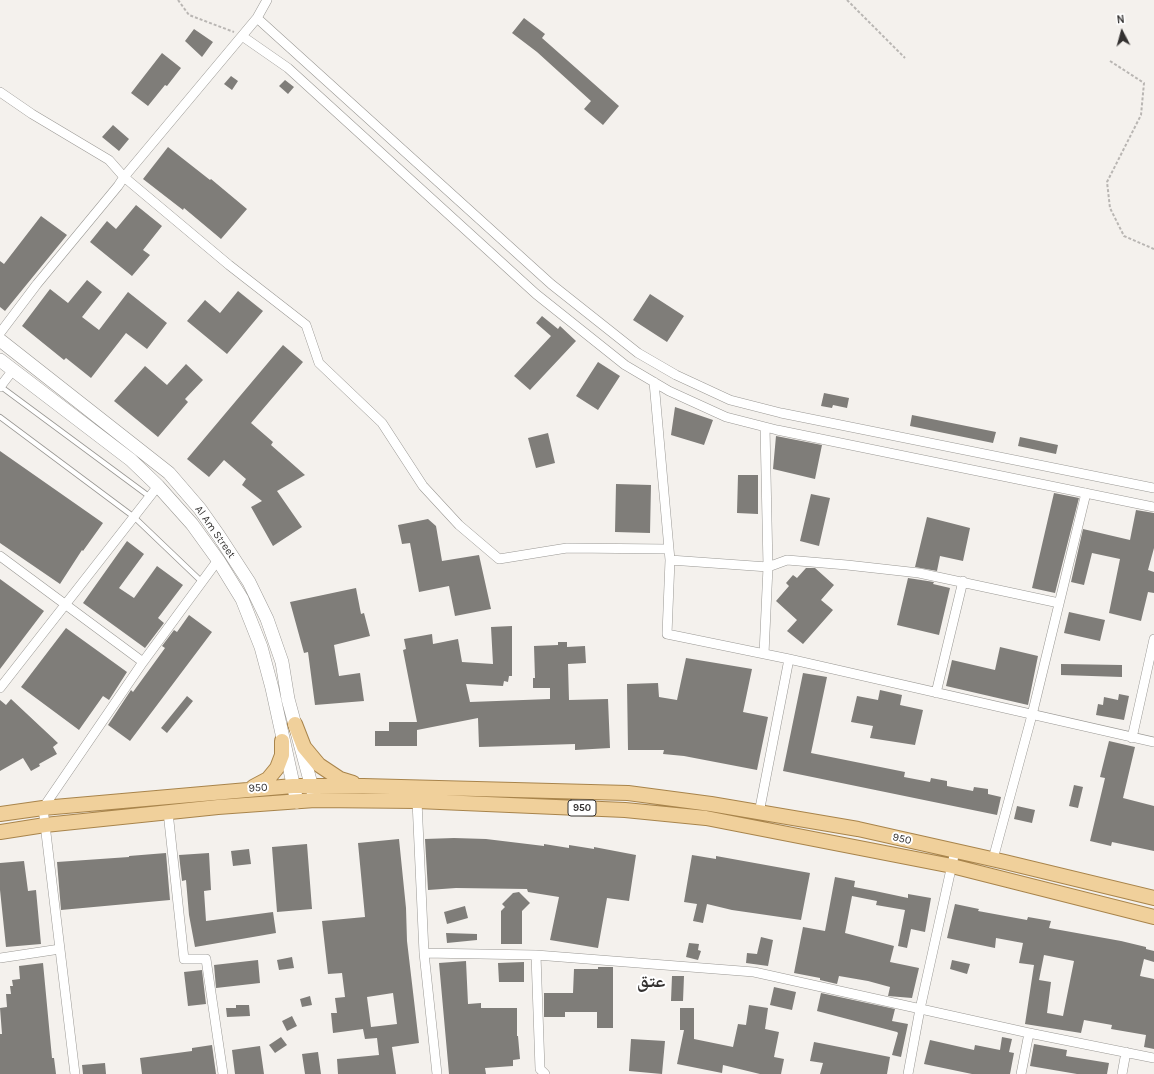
<!DOCTYPE html>
<meta charset="utf-8">
<style>
body{margin:0}
#map{position:relative;width:1154px;height:1074px;overflow:hidden;background:#f4f1ed;font-family:Karla,sans-serif}
canvas{display:block}
.north{position:absolute;left:1102px;top:12px;width:40px;height:40px;-webkit-text-stroke:3px #fff;paint-order:stroke;rotate:354deg;font-size:11px;font-weight:700;line-height:16px;text-align:center;color:#343231}
.north::after{content:'';display:block;margin:auto;width:14px;height:18px;background:#343231;clip-path:polygon(50% 0,100% 100%,50% 72%,0 100%)}
</style>
<div id="map">
<canvas width="1154" height="1074"></canvas>
<div class="north">N</div>
</div>
<script>
const context = document.querySelector('canvas').getContext('2d');
context.lineJoin = 'round';
function fill(path, color) { context.fillStyle = color; context.fill(path, 'evenodd'); }
const poly = rows => new Path2D(rows.map(r => 'M' + r).join(''));
function trace(path, color, width, dash) { context.strokeStyle = color; context.lineWidth = width; context.lineCap = dash ? 'butt' : 'round'; context.setLineDash(dash || []); context.stroke(path); }
function write(font, color, halo, rows, align = 'center') {
  context.font = font + ' Karla,"Noto Naskh Arabic",sans-serif'; context.lineWidth = 4; context.setLineDash([]); context.textBaseline = 'middle'; context.strokeStyle = halo; context.fillStyle = color; for (const [text, x, y, turn = 0] of rows) {
    context.save(); context.translate(x, y); context.rotate((+turn || 0) * Math.PI / 180); context.textAlign = isNaN(turn) ? turn : align; if (halo) context.strokeText(text, 0, 0); context.fillText(text, 0, 0); context.restore();
  }
}
const building = poly([
 [524,18,545,34,542,38,619,106,603,125,584,109,591,101,537,52,512,33],
 [194,29,213,42,202,57,185,41],
 [162,53,181,68,167,86,165,85,148,106,131,93],
 [231,76,238,81,232,90,224,84],
 [285,80,294,87,288,94,279,86],
 [113,125,129,139,119,151,102,137],
 [168,147,210,180,211,179,247,209,221,239,184,208,183,210,143,179],
 [136,205,162,226,143,250,150,255,132,276,90,242,107,221,116,229],
 [41,216,67,235,5,311,0,307,0,261,4,264],
 [87,280,102,292,82,317,99,330,128,292,167,323,147,349,126,333,91,378,66,358,64,360,22,326,50,289,68,303],
 [238,291,263,311,227,354,187,321,205,300,220,313],
 [650,294,684,316,667,342,633,320],
 [542,316,558,329,560,326,576,341,530,390,514,376,551,336,536,323],
 [283,345,303,362,251,423,273,442,271,445,305,475,277,491,302,527,273,546,251,507,262,501,242,485,246,479,224,460,209,477,187,459],
 [598,362,620,376,598,410,576,396],
 [186,364,203,380,185,399,188,402,158,437,114,401,145,366,167,385],
 [824,393,849,398,847,408,833,405,832,408,821,406],
 [675,407,713,420,704,445,671,435],
 [912,415,996,432,993,443,910,426],
 [548,433,555,463,536,468,528,438],
 [776,436,822,445,815,479,773,469],
 [1020,437,1058,445,1056,454,1018,446],
 [0,451,103,523,83,551,82,550,60,584,0,543],
 [738,475,758,475,758,514,737,513],
 [616,484,651,485,650,533,615,532],
 [1054,493,1079,498,1055,593,1032,588],
 [811,494,830,498,819,546,800,541],
 [1136,510,1154,513,1154,548,1148,570,1154,572,1154,593,1148,592,1141,621,1109,613,1120,559,1092,553,1084,585,1071,582,1083,529,1130,540],
 [927,517,970,528,963,561,940,556,937,571,915,567],
 [428,519,436,526,442,561,479,555,491,609,455,616,449,586,419,592,410,543,402,544,398,525],
 [127,541,144,554,119,588,134,598,157,566,183,585,158,618,164,623,145,648,83,603],
 [806,568,815,568,834,585,821,600,833,610,803,644,787,631,797,620,776,601,789,586,786,583,793,575,797,578],
 [908,578,934,582,933,584,950,588,939,635,897,625],
 [0,579,44,611,0,669],
 [356,588,361,614,364,613,370,636,334,645,339,676,360,673,364,701,315,705,308,652,304,653,290,602],
 [1069,612,1105,620,1100,641,1064,633],
 [189,615,212,632,130,741,108,725,131,690,133,692,165,648,162,646,174,630,177,632],
 [512,626,512,676,509,676,508,682,504,681,503,686,466,684,470,702,550,699,550,688,533,688,533,678,535,678,534,646,558,645,558,642,567,642,567,647,585,646,586,663,568,664,569,700,608,699,610,748,575,750,575,744,479,747,478,718,417,730,417,746,375,746,375,731,389,731,389,722,417,722,403,650,406,649,404,639,432,634,433,644,458,639,462,662,493,664,491,627],
 [66,628,127,672,109,700,103,696,79,730,21,687],
 [1000,647,1038,656,1028,705,946,686,952,660,995,670],
 [686,658,752,669,743,712,768,717,757,770,684,756,663,754,664,750,628,750,627,684,658,683,659,697,677,700],
 [1061,664,1122,665,1122,677,1061,675],
 [803,673,827,677,811,753,905,772,904,777,930,782,931,778,947,781,947,786,973,791,974,787,988,789,988,794,1001,797,997,815,783,771],
 [880,690,902,695,900,705,923,710,915,745,870,738,873,726,851,722,857,696,878,700],
 [1119,694,1129,696,1124,720,1096,715,1098,704,1103,705,1104,697,1118,700],
 [187,696,193,701,167,733,161,728],
 [11,699,58,743,53,747,57,754,39,764,40,766,31,771,23,758,0,771,0,700,6,705],
 [1109,741,1135,747,1123,798,1154,806,1154,851,1112,842,1111,846,1090,841,1105,778,1100,777],
 [1074,785,1083,787,1078,808,1069,806],
 [1017,806,1035,810,1032,823,1014,819],
 [454,838,486,839,544,846,544,844,569,848,569,845,594,849,594,847,636,855,629,901,607,898,598,948,550,940,559,897,528,892,527,889,456,888,428,890,425,839],
 [399,839,406,908,407,941,419,1043,392,1047,396,1074,338,1074,337,1059,379,1055,377,1038,365,1039,363,1029,333,1033,331,1013,337,1013,335,998,345,997,342,973,328,974,322,921,365,917,358,843],
 [393,993,397,1024,371,1027,367,997],
 [307,844,312,909,277,912,272,847],
 [249,849,251,864,233,866,231,851],
 [166,853,170,900,61,910,57,862,129,857,129,856],
 [209,853,211,890,204,891,206,921,273,912,276,933,195,947,189,915,186,880,182,881,179,855],
 [692,855,716,859,716,856,810,873,801,920,732,910,707,904,703,923,693,921,697,904,684,902],
 [24,861,28,891,36,890,41,944,6,947,0,890,0,863],
 [835,877,855,881,854,887,875,891,908,898,908,894,931,898,925,932,911,929,907,948,898,946,905,910,876,905,877,901,852,896,845,933,894,946,890,962,919,968,912,998,888,996,890,987,868,981,839,976,837,984,820,980,820,978,794,973,803,927,825,931],
 [519,892,530,903,522,911,522,944,501,944,501,911,505,907,502,904,513,893],
 [955,904,979,909,978,911,1027,920,1028,917,1051,921,1049,928,1121,941,1146,947,1146,949,1154,951,1154,962,1144,959,1140,976,1154,979,1154,1049,1144,1047,1146,1035,1111,1029,1112,1025,1084,1020,1081,1033,1025,1024,1034,965,1019,963,1023,943,996,938,995,948,947,938],
 [1044,955,1074,961,1063,1016,1047,1013,1051,982,1039,980],
 [465,906,468,918,447,924,444,912],
 [446,933,477,934,477,940,447,943],
 [761,937,773,940,768,966,746,963,747,953,757,954],
 [689,943,699,944,698,950,701,951,698,960,686,957],
 [292,957,294,968,279,970,277,960],
 [258,960,260,983,216,988,214,965],
 [952,960,970,964,967,974,950,969],
 [466,961,468,1004,481,1003,481,1008,517,1008,517,1036,518,1036,520,1059,513,1060,513,1066,485,1068,486,1074,449,1074,439,963],
 [524,962,524,982,499,982,498,963],
 [43,963,52,1058,54,1058,56,1074,0,1074,0,1034,2,1034,0,1008,7,1007,6,994,11,994,10,986,13,986,12,980,20,979,19,966],
 [598,967,613,967,613,1028,597,1028,597,1012,565,1012,565,1017,544,1017,544,993,573,993,574,969,598,969],
 [202,970,206,1004,188,1006,184,972],
 [672,976,684,976,683,1001,671,1001],
 [774,987,796,992,792,1010,770,1005],
 [821,993,895,1009,892,1021,908,1024,901,1057,892,1055,898,1033,897,1032,817,1011],
 [310,996,312,1005,302,1007,300,999],
 [236,1005,249,1005,250,1016,227,1017,226,1008,236,1008],
 [749,1005,768,1008,765,1029,779,1032,774,1057,784,1059,781,1074,760,1074,723,1065,722,1073,677,1064,684,1030,680,1030,680,1008,694,1008,694,1039,733,1047,738,1024,746,1025],
 [292,1016,297,1026,287,1031,282,1021],
 [281,1037,287,1045,275,1053,269,1045],
 [1002,1037,1012,1039,1009,1052,1014,1053,1010,1074,972,1074,924,1064,930,1040,974,1050,975,1045,1000,1050],
 [631,1039,665,1041,662,1074,629,1071],
 [814,1042,890,1057,887,1074,820,1074,823,1063,810,1061],
 [1034,1044,1067,1050,1066,1056,1109,1063,1107,1074,1077,1074,1030,1066],
 [212,1045,216,1074,142,1074,140,1058,192,1051,192,1048],
 [260,1046,264,1074,235,1074,232,1050],
 [318,1052,321,1074,305,1074,302,1054],
 [105,1063,106,1074,83,1074,82,1065]
]);
const path = poly([
 [178,0,189,15,234,32],
 [847,0,905,58],
 [1110,61,1144,83,1141,115,1107,182,1110,208,1124,236,1154,249]
]);
const service = poly([
 [0,386,150,497],
 [0,417,134,517,202,582]
]);
const minor = poly([
 [267,0,257,18,124,177,229,265,306,325,319,363,382,423,423,486,459,525,499,559,567,548,669,549],
 [257,18,551,284,638,353,676,375,730,400,781,413,1154,488],
 [242,36,288,68,536,294,625,365,669,391,726,417,777,430,1154,507],
 [0,92,32,114,109,160,124,177,118,186,37,284,0,333],
 [654,382,670,560,667,634,789,659,1154,742],
 [0,387,13,370],
 [0,556,143,662],
 [670,560,768,567,787,560,847,565,919,573,1059,603],
 [764,654,768,567,765,427],
 [0,688,158,486],
 [936,693,963,581],
 [1132,738,1154,639],
 [417,801,424,953,437,1074],
 [168,812,184,959,206,959,223,1074],
 [759,813,789,659],
 [993,859,1032,715,1086,493],
 [424,953,536,955,754,972,1029,1033,1154,1058],
 [536,955,540,1069,545,1074],
 [0,958,60,949],
 [75,1074,43,808,143,662,218,560],
 [908,1074,920,1009,955,851],
 [1021,1074,1029,1033],
 [1122,1074,1126,1052]
]);
const secondary = poly([
 [0,340,169,473,200,509,219,536,249,582,267,619,282,662,288,699,314,795],
 [0,360,131,460,158,486,192,524,218,560,242,599,261,647,272,688,297,802]
]);
const primary = poly([
 [295,724,304,747,319,765,340,779,353,783],
 [253,787,268,779,277,768,282,755,282,741],
 [0,814,43,808,293,786,363,786,628,793,711,804,858,829,1005,862,1154,898],
 [0,832,45,825,218,807,315,800,417,801,625,810,706,818,952,866,1154,917]
]);
const shields = [
 [582,808,28]
];
const shieldNames = [
 ["950",582,808]
];
const streetNames = [
 ["Al Am Street",215,532,55],
 ["950",258,788,-4],
 ["950",902,839,12]
];
const townNames = [
 ["عتق",651,982]
];
fill(building, '#7f7d79');
trace(service, '#9a9894', 6);
trace(minor, '#9a9894', 10);
trace(secondary, '#9a9894', 14);
trace(primary, '#a8844b', 16);
trace(path, '#b9b6b3', 2, [3, 2]);
trace(service, '#fff', 4.5);
trace(minor, '#fff', 9);
trace(secondary, '#fff', 13);
trace(primary, '#f0d09b', 14);
for (const [x, y, w] of shields) { const box = new Path2D(); box.roundRect(x - w / 2, y - 8, w, 16, 3); context.fillStyle = '#fff'; context.fill(box); trace(box, '#343231', 1); }
write('bold 10px', '#343231', null, shieldNames);
write('11px', '#343231', '#fff', streetNames);
write('bold 19px', '#343231', '#fff', townNames);
</script>
